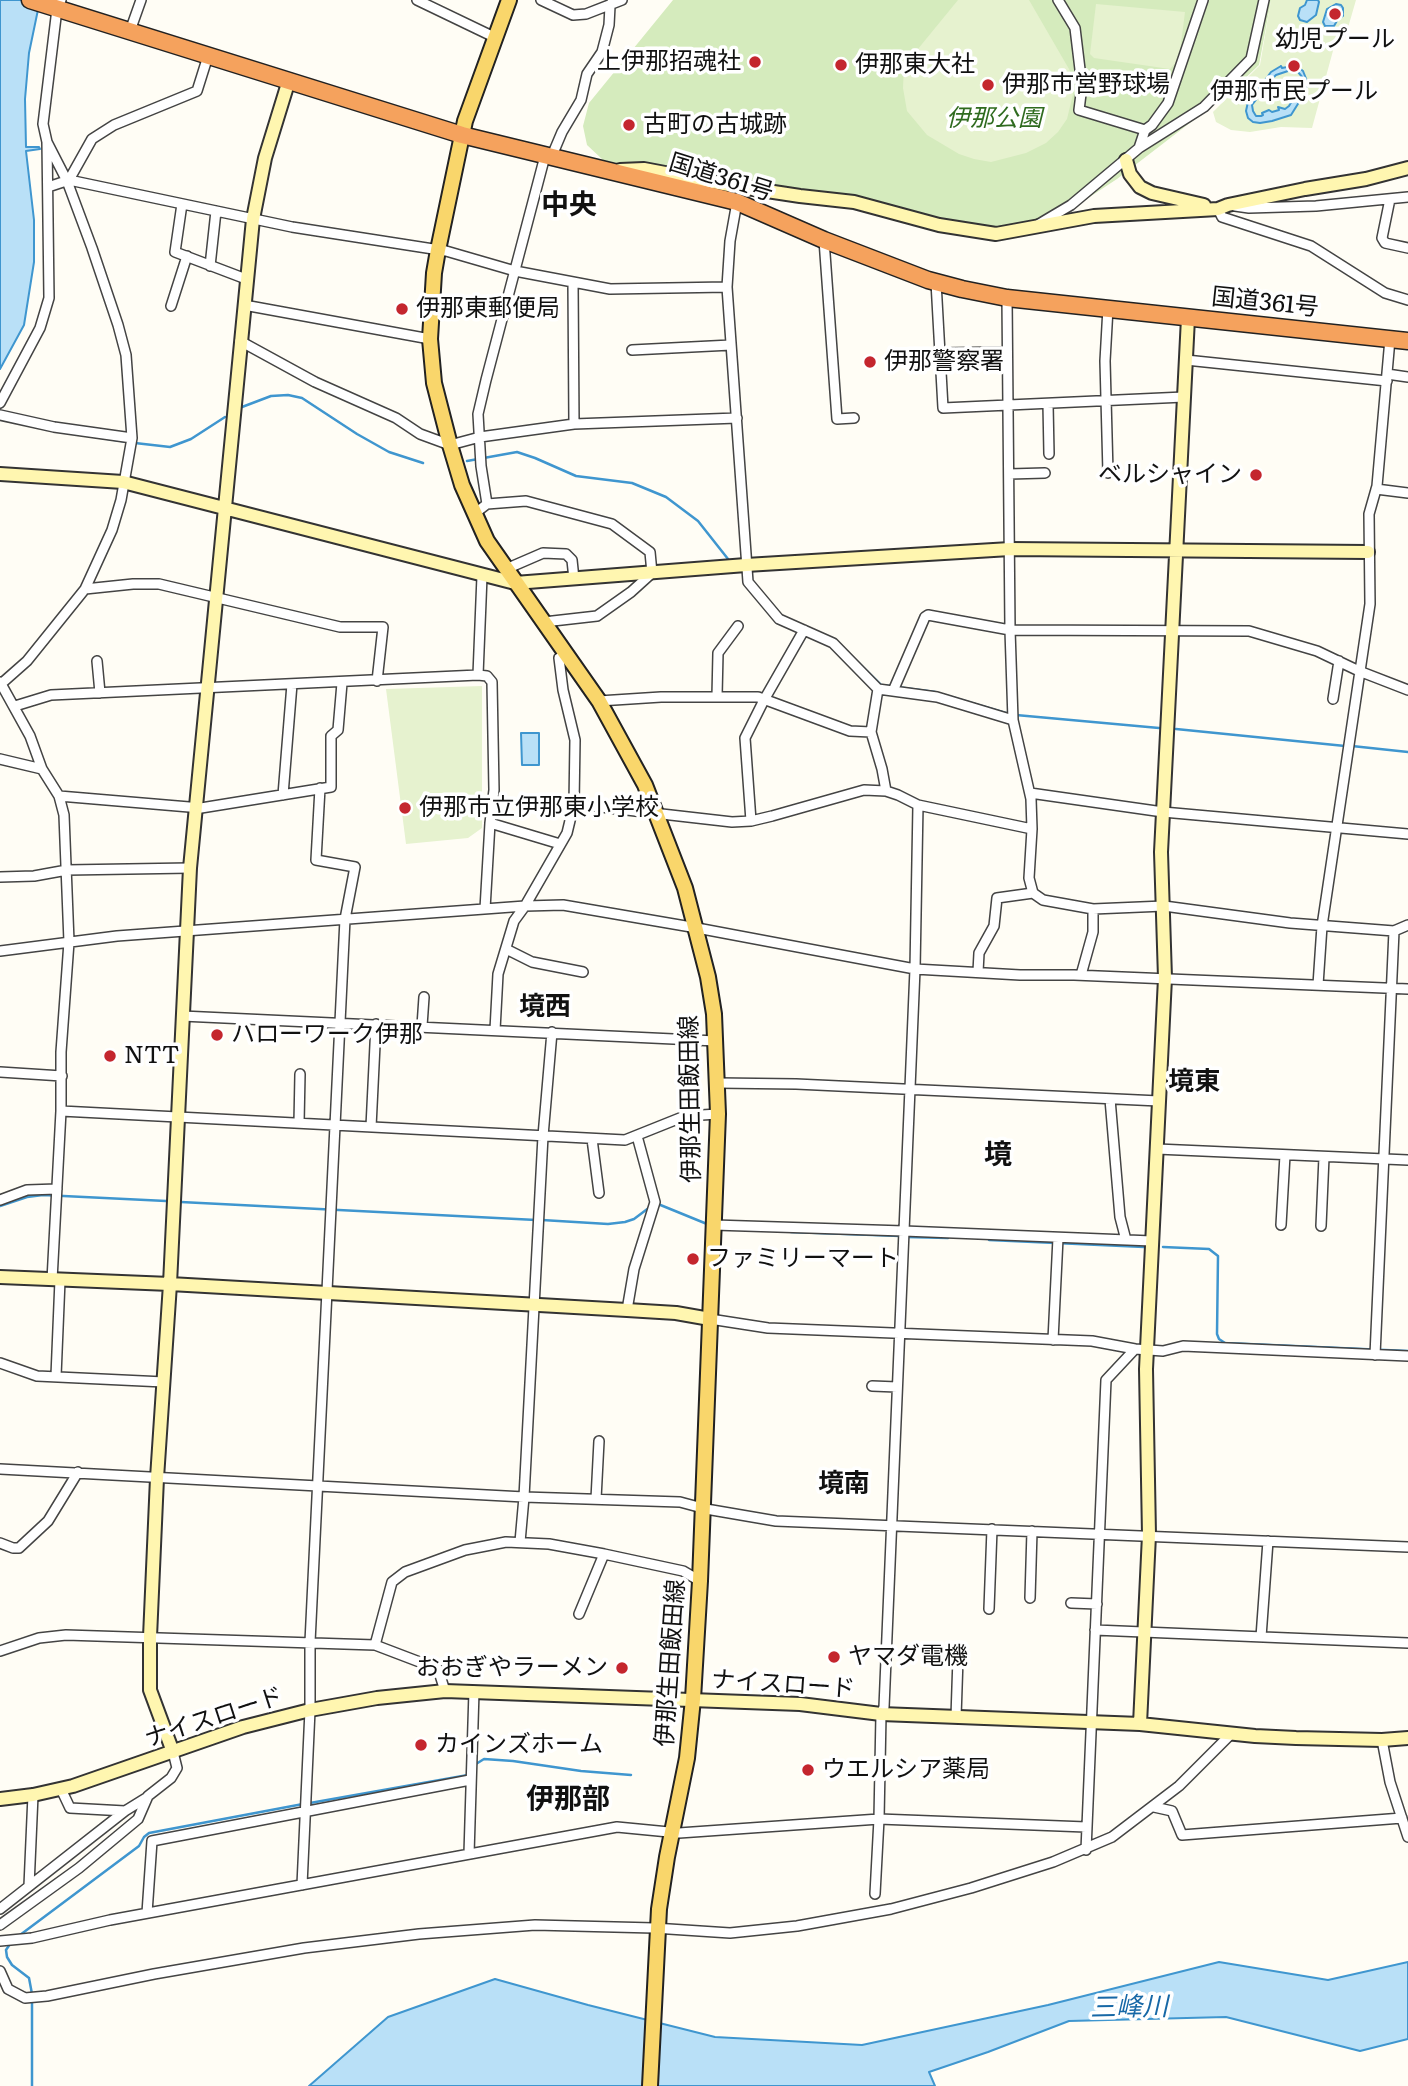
<!DOCTYPE html>
<meta charset="utf-8">
<style>
body{margin:0}
canvas{display:block;background:#fffdf5}
</style>
<canvas width="1408" height="2086"></canvas>
<script>
const context = document.querySelector('canvas').getContext('2d');
context.lineJoin = 'round';
function fill(path, color) { context.fillStyle = color; context.fill(path, 'evenodd'); }
const poly = rows => new Path2D(rows.map(r => 'M' + r).join(''));
function trace(path, color, width, dash) { context.strokeStyle = color; context.lineWidth = width; context.lineCap = dash ? 'butt' : 'round'; context.setLineDash(dash || []); context.stroke(path); }
function write(font, color, halo, rows, align = 'center') {
  context.font = font + ' Literata,"Noto Sans JP",serif'; context.lineWidth = 7; context.setLineDash([]); context.textBaseline = 'middle'; context.strokeStyle = halo; context.fillStyle = color; for (const [text, x, y, turn = 0] of rows) {
    context.save(); context.translate(x, y); context.rotate((+turn || 0) * Math.PI / 180); context.textAlign = isNaN(turn) ? turn : align; if (halo) context.strokeText(text, 0, 0); context.fillText(text, 0, 0); context.restore();
  }
}
const green = poly([
 [673,0,1271,0,1259,65,1234,89,1117,179,1035,233,996,239,852,206,764,194,603,160,587,145,583,126,589,103]
]);
const pitch = poly([
 [958,0,1029,0,1069,69,1074,81,1073,94,1067,119,1058,132,1046,143,1026,153,991,162,974,159,959,154,927,135,907,111,903,88,904,66],
 [1271,0,1356,0,1345,38,1337,36,1312,128,1281,127,1250,132,1231,130,1216,122,1213,112,1260,65],
 [1096,4,1185,12,1179,59,1170,69,1094,58,1090,54],
 [482,686,482,828,468,838,406,844,386,689]
]);
const water = poly([
 [0,0,40,0,29,53,25,99,26,147,39,147,40,149,26,151,34,220,34,262,24,325,0,369,0,0],
 [1307,0,1318,0,1319,2,1316,15,1307,22,1300,20,1298,16,1300,8,1305,5,1307,0],
 [1336,4,1341,5,1343,8,1343,16,1338,19,1334,26,1325,26,1323,22,1327,9,1336,4],
 [1281,66,1282,68,1292,66,1298,67,1303,71,1307,81,1305,97,1303,100,1301,99,1291,115,1272,121,1260,123,1253,122,1248,118,1246,111,1249,97,1253,96,1271,72,1281,66],
 [1291,70,1298,72,1303,78,1302,83,1289,106,1285,109,1278,107,1279,110,1272,112,1269,110,1262,113,1263,115,1261,116,1256,116,1253,111,1252,105,1266,87,1269,87,1271,84,1269,82,1276,75,1291,70],
 [521,733,539,733,539,765,522,765,521,733],
 [1219,1962,1328,1980,1408,1962,1408,2039,1360,2051,1226,2017,1069,2021,988,2052,929,2072,935,2086,309,2086,388,2017,495,1979,588,2005,715,2037,862,2045,1048,2005,1219,1962]
]);
const stream = poly([
 [242,407,271,396,288,395,302,398,357,434,389,452,423,463],
 [76,434,128,442],
 [135,443,170,447,191,439,225,417],
 [467,461,517,452,535,458,576,476,632,483,666,497,698,521,728,559],
 [752,581,777,610],
 [835,640,881,685,935,692],
 [948,696,1009,714],
 [1016,715,1159,728],
 [1176,729,1345,746],
 [1352,746,1408,752],
 [181,1202,536,1220],
 [658,1204,707,1224],
 [0,1206,27,1197,43,1195,166,1201],
 [542,1220,608,1224,625,1222,634,1219,650,1207],
 [791,1232,900,1236],
 [906,1237,948,1238],
 [989,1240,1144,1247],
 [1163,1247,1209,1249,1218,1256,1217,1334,1219,1339,1225,1343,1408,1351],
 [476,1764,484,1759,513,1761,581,1771,631,1775],
 [310,1803,468,1775],
 [20,1935,139,1846,144,1837,149,1833,303,1804],
 [10,1944,6,1950,7,1957,12,1965,29,1978,32,1994,32,2086]
]);
const street = poly([
 [417,0,494,37],
 [541,0,573,15,586,14,622,0],
 [1058,0,1075,28,1082,86,1079,110,1145,130],
 [130,31,141,0],
 [1139,148,1145,130,1152,125,1168,103,1203,0],
 [551,158,562,132,581,100,587,74,602,52,609,25,610,6,613,0],
 [69,180,92,139,114,125,197,91,208,56],
 [48,187,69,180,292,227,446,251,515,271,610,289,727,287],
 [1390,199,1382,238,1385,243,1408,248],
 [737,202,730,241,727,287,748,582,779,619,833,643,878,689,937,697,1013,720],
 [182,204,175,252,246,279],
 [1235,206,1249,208,1316,206,1408,197],
 [1218,209,1222,217,1311,246,1385,293,1408,300],
 [1039,224,1071,205,1139,148,1204,107,1251,59,1264,0],
 [824,240,837,419,854,418],
 [210,266,216,211],
 [936,282,943,408,1184,397],
 [573,283,574,424],
 [244,305,430,339],
 [171,306,187,256],
 [240,341,315,382,396,418,420,434,450,445,480,437,574,424,737,418],
 [632,350,731,345],
 [938,353,1007,352],
 [1186,360,1387,381],
 [1387,374,1408,377],
 [0,403,40,328,49,298,47,142,43,124,57,9,61,0],
 [1048,404,1049,454],
 [0,415,54,427,132,438],
 [1108,473,1105,361,1108,308],
 [1009,474,1045,473],
 [1376,489,1408,493],
 [487,504,526,501,612,524,650,552,652,573,631,592,597,616,544,622],
 [474,514,487,504,481,466,478,414,486,380,545,156],
 [506,569,543,553,566,554,572,560,574,579],
 [85,589,133,584,159,584,340,627,383,627,377,681],
 [97,661,100,693],
 [478,675,482,576],
 [0,682,30,736,42,769,59,796,64,815,69,942,61,1052,61,1111,52,1280],
 [1,684,27,661,85,589,112,530,121,500,132,438,126,355,118,325,92,248,67,181,47,142],
 [878,689,871,732,882,769,886,791],
 [893,691,925,617,928,615,1010,630,1249,631,1317,651,1359,671,1408,690],
 [717,696,718,653,738,626],
 [1333,699,1339,661],
 [599,701,661,697,758,697,850,731,871,732],
 [15,706,51,695,478,675,487,676,492,682,494,790,490,823,485,909],
 [0,759,42,769],
 [1030,793,1163,812,1408,834],
 [283,795,292,684],
 [59,796,201,808,331,787,331,736,338,730,342,683],
 [574,804,732,822,751,821,772,816,864,790,886,791,898,795,918,805,915,969,884,1707,881,1714,879,1819,875,1894],
 [918,805,1032,829],
 [751,821,745,738,764,700,804,630],
 [490,823,560,844],
 [0,877,34,876,67,870,190,868],
 [1033,893,1043,900,1093,909,1164,906,1290,923,1394,931,1408,925],
 [506,949,532,962,583,972],
 [0,951,117,936,525,906,563,905,697,928,915,969,1020,975,1074,975,1408,989],
 [978,972,979,953,994,926,997,898,1033,893,1029,878,1032,829,1031,799,1013,720,1010,630,1007,298],
 [1081,975,1093,932,1093,909],
 [1318,985,1322,926,1370,604,1369,514,1377,486,1390,339],
 [182,1016,716,1041],
 [422,1026,424,997],
 [495,1030,498,974,514,921,525,906,567,833,574,804,575,740,563,690,559,658,566,655],
 [0,1072,62,1076],
 [718,1083,796,1084,1159,1101],
 [1110,1099,1120,1217,1126,1240],
 [61,1111,625,1140,685,1116,718,1114],
 [299,1123,300,1074],
 [371,1127,376,1024],
 [592,1139,599,1193],
 [1157,1149,1408,1160],
 [0,1200,27,1190,57,1189],
 [714,1225,904,1231,1152,1241],
 [1281,1225,1285,1155],
 [1321,1226,1324,1157],
 [627,1310,634,1269,655,1202,637,1136],
 [710,1319,768,1328,1092,1341,1135,1349],
 [1053,1340,1058,1238],
 [1375,1355,1394,931],
 [0,1363,37,1376,164,1382],
 [56,1376,60,1280],
 [872,1386,897,1387],
 [0,1469,524,1497,680,1502,706,1509,776,1521,1408,1547],
 [596,1499,599,1441],
 [520,1542,524,1497,543,1136,552,1032],
 [0,1543,13,1548,19,1548,48,1521,78,1472],
 [1030,1598,1032,1531],
 [1071,1603,1097,1604],
 [989,1609,992,1529],
 [579,1614,604,1554],
 [1095,1630,1408,1643],
 [1261,1637,1268,1541],
 [375,1645,392,1582,405,1572,465,1550,506,1542,549,1544,604,1554,683,1571,700,1581],
 [0,1651,39,1638,66,1635,375,1645,438,1669,445,1691],
 [956,1717,958,1658],
 [1382,1740,1390,1782,1408,1837],
 [61,1789,70,1808,125,1811],
 [1154,1807,1172,1811,1182,1835,1402,1818],
 [1086,1850,1106,1380,1135,1349,1163,1351,1183,1346,1408,1356],
 [469,1854,474,1691],
 [302,1885,310,1710,310,1642,345,919,355,867,316,860,320,788],
 [29,1886,33,1795],
 [0,1909,125,1811,146,1798],
 [147,1913,152,1841,470,1780],
 [0,1925,79,1868,138,1819,148,1796,171,1778,177,1768,173,1752],
 [0,1941,32,1938,110,1920,617,1827,679,1833,879,1819,1086,1827],
 [0,1971,8,1989,25,1998,47,1996,154,1974,304,1948,419,1934,535,1925,654,1928,730,1933,797,1926,891,1909,971,1888,1053,1862,1112,1837,1179,1786,1231,1734]
]);
const secondary = poly([
 [1126,160,1130,174,1140,187,1152,193,1204,205],
 [620,170,644,169,734,186,800,196,854,202,939,225,996,234,1094,216,1218,209,1228,205,1305,189,1366,179,1408,168],
 [0,474,123,482,515,583,746,565,1010,549,1368,552],
 [0,1277,170,1284,627,1310,676,1313,710,1319],
 [1140,1724,1149,1535,1146,1369,1165,978,1161,852,1188,318],
 [173,1752,150,1690,150,1637,157,1478,170,1284,190,868,253,219,265,158,289,80],
 [0,1799,33,1795,73,1786,243,1727,310,1710,377,1698,445,1691,800,1704,881,1714,1140,1724,1255,1736,1296,1738,1382,1740,1408,1738]
]);
const primary = poly([
 [509,0,465,121,438,250,434,273,430,339,434,383,450,445,462,485,487,541,599,701,645,785,685,888,708,977,714,1014,718,1114,700,1581,693,1699,687,1758,667,1857,659,1909,650,2086]
]);
const highway = poly([
 [30,0,462,135,737,202,824,240,928,280,962,289,1007,298,1408,341]
]);
const markers = [
 [1335,14,7,"#c4262e"],
 [755,62,7,"#c4262e"],
 [841,65,7,"#c4262e"],
 [1294,66,7,"#c4262e"],
 [988,85,7,"#c4262e"],
 [629,125,7,"#c4262e"],
 [402,309,7,"#c4262e"],
 [870,362,7,"#c4262e"],
 [1256,475,7,"#c4262e"],
 [405,808,7,"#c4262e"],
 [217,1035,7,"#c4262e"],
 [110,1056,7,"#c4262e"],
 [693,1259,7,"#c4262e"],
 [834,1657,7,"#c4262e"],
 [622,1668,7,"#c4262e"],
 [421,1745,7,"#c4262e"],
 [808,1770,7,"#c4262e"]
];
const poiNames = [
 ["幼児プール",1335,40,"center"],
 ["上伊那招魂社",741,62,"right"],
 ["伊那東大社",855,65],
 ["伊那市営野球場",1002,85],
 ["伊那市民プール",1294,92,"center"],
 ["古町の古城跡",643,125],
 ["伊那東郵便局",416,309],
 ["伊那警察署",884,362],
 ["ベルシャイン",1242,475,"right"],
 ["伊那市立伊那東小学校",419,808],
 ["ハローワーク伊那",231,1035],
 ["NTT",124,1056],
 ["ファミリーマート",707,1259],
 ["ヤマダ電機",848,1657],
 ["おおぎやラーメン",608,1668,"right"],
 ["カインズホーム",435,1745],
 ["ウエルシア薬局",822,1770]
];
const parkNames = [
 ["伊那公園",994,119]
];
const streetNames = [
 ["国道361号",721,178,17],
 ["国道361号",1265,303,6],
 ["伊那生田飯田線",691,1099,-91],
 ["伊那生田飯田線",671,1663,-86],
 ["ナイスロード",783,1685,4],
 ["ナイスロード",214,1718,-18]
];
const neighbourhoodNames = [
 ["境西",545,1007],
 ["境東",1194,1082],
 ["境南",844,1484]
];
const waterNames = [
 ["三峰川",1129,2008,-1]
];
const quarterNames = [
 ["中央",569,206],
 ["境",998,1156],
 ["伊那部",568,1800]
];
fill(green, '#d5ebbd');
fill(pitch, '#e6f2cf');
fill(water, '#b9e0f7');
trace(water, '#3f96cf', 2);
trace(stream, '#3f96cf', 2.5);
trace(street, '#444', 12);
trace(secondary, '#333', 16);
trace(primary, '#222', 18);
trace(highway, '#222', 19);
trace(street, '#fff', 9);
trace(secondary, '#fff6b0', 12);
trace(primary, '#f9d66b', 14);
trace(highway, '#f5a25d', 16);
for (const [x, y, r, color] of markers) { const dot = new Path2D(); dot.arc(x, y, r, 0, 2 * Math.PI); context.fillStyle = color; context.fill(dot); trace(dot, '#fff', 2.5); }
write('24px', '#111', '#fff', poiNames, 'left');
write('italic 24px', '#2f6b1f', '#fff', parkNames);
write('24px', '#111', '#fff', streetNames);
write('bold 26px', '#111', '#fff', neighbourhoodNames);
write('italic 26px', '#1768a6', '#fff', waterNames);
write('bold 28px', '#111', '#fff', quarterNames);
</script>
